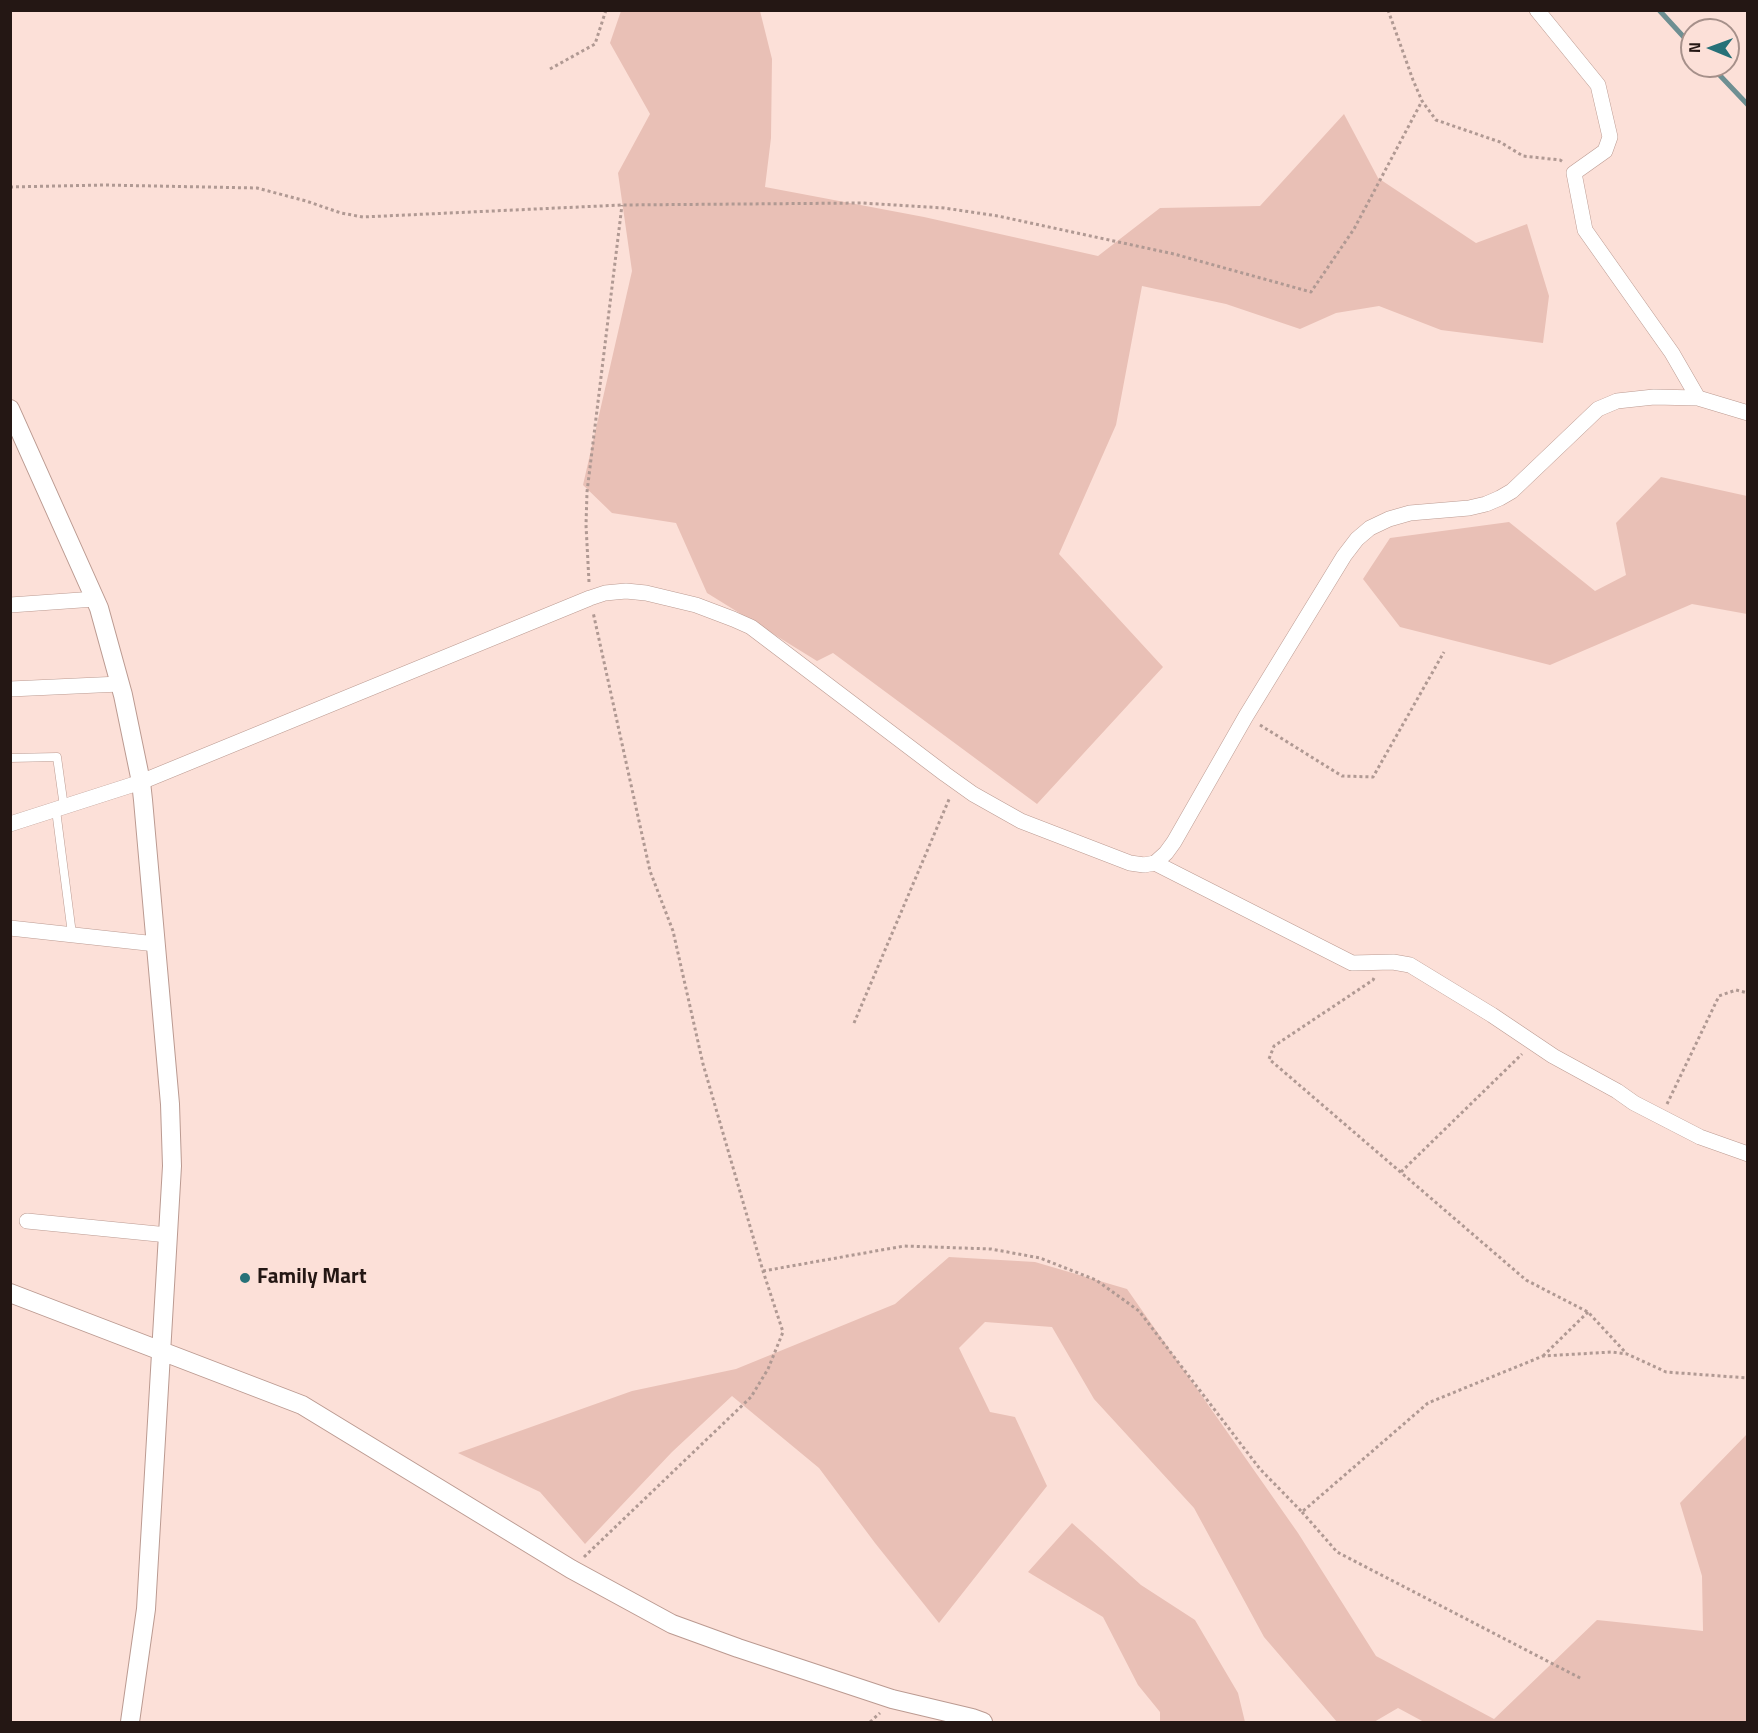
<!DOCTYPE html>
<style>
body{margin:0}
#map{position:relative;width:1758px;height:1733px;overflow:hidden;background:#fce0d8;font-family:"Titillium Web",sans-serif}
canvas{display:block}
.frame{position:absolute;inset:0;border:12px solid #241714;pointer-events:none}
.north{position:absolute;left:1680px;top:18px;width:60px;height:60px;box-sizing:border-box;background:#fce0d8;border:2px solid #a6908a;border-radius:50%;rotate:271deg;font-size:16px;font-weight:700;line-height:24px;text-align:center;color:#241714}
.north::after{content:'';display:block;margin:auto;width:21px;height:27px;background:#277178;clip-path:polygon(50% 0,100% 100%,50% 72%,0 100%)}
</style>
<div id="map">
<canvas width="1758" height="1733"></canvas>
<div class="frame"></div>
<div class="north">N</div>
</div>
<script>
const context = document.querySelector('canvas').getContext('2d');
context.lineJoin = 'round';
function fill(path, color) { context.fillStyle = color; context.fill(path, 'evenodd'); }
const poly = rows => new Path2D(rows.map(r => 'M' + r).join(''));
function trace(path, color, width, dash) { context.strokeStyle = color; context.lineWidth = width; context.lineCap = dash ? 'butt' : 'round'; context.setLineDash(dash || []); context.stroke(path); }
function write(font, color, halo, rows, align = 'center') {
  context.font = font + ' "Titillium Web",sans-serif'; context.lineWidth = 5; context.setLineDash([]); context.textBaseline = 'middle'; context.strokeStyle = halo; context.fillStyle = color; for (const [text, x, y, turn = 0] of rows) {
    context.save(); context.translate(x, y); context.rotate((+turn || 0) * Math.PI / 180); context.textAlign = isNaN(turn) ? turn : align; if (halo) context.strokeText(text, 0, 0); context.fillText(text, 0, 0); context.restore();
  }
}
const green = poly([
 [621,11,760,11,772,59,771,138,765,187,924,217,1098,256,1160,208,1260,206,1344,114,1378,178,1476,243,1527,224,1549,296,1543,343,1441,330,1379,306,1336,313,1300,329,1226,304,1142,286,1116,425,1059,554,1163,667,1037,804,833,653,817,661,707,593,676,523,612,513,583,485,632,271,618,173,650,114,610,43],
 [1661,477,1747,496,1747,614,1692,604,1550,665,1400,627,1363,579,1390,538,1509,522,1595,591,1626,575,1616,523],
 [949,1257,1035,1262,1127,1289,1298,1533,1376,1656,1494,1719,1597,1620,1703,1631,1702,1576,1680,1503,1747,1434,1747,1722,1424,1722,1398,1708,1374,1722,1337,1722,1264,1637,1194,1508,1094,1399,1052,1327,985,1322,959,1348,990,1412,1015,1417,1047,1486,939,1623,875,1543,819,1468,732,1396,672,1452,585,1544,540,1492,458,1453,632,1391,736,1369,895,1304],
 [1072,1523,1141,1585,1195,1620,1238,1693,1245,1722,1160,1722,1160,1712,1138,1685,1103,1617,1028,1572]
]);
const stream = poly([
 [1659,10,1692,46],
 [1711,66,1748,105]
]);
const path = poly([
 [1388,10,1413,80,1422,101,1436,120,1500,142,1523,156,1560,160,1563,162],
 [550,69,595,44,606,10],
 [10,187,104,185,257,188,306,201,341,213,363,217,622,205,862,203,944,208,998,216,1174,254,1311,292,1354,229,1422,101],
 [589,582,586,525,587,492,622,205],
 [1260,725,1342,776,1373,777,1444,652],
 [1374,978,1373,980,1274,1046,1269,1059,1526,1280,1588,1312,1626,1353],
 [854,1023,950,797],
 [1667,1104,1719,996,1736,990,1748,993],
 [1401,1172,1522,1054],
 [763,1271,904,1246,991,1249,1040,1258,1096,1280,1139,1311,1260,1469,1302,1512,1428,1403,1543,1356,1612,1352,1627,1354,1666,1372,1748,1378],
 [1543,1356,1588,1312],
 [1302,1512,1337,1552,1582,1679],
 [584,1557,751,1397,768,1369,783,1332,763,1271,703,1064,673,931,650,871,593,612],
 [870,1722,880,1713]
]);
const service = poly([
 [10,758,57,757,64,807],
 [56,810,72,934]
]);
const minor = poly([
 [1537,10,1598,85,1610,137,1605,151,1574,173,1585,230,1672,353,1698,398],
 [10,605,95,599],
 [10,689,120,684],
 [10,824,141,782,590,598,605,593,626,591,646,593,696,605,733,619,751,627,945,774,973,794,1021,821,1130,863,1144,865,1155,863,1166,853,1174,842,1246,716,1344,556,1357,539,1370,528,1389,519,1410,513,1469,508,1486,504,1500,498,1512,491,1598,409,1617,401,1654,397,1698,398,1748,413],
 [1155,863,1352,963,1393,962,1410,965,1492,1015,1553,1056,1617,1091,1634,1103,1700,1137,1748,1154],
 [10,928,156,944],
 [27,1221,168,1235]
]);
const tertiary = poly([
 [10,409,99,608,123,695,141,782,143,800,170,1104,172,1166,146,1609,130,1722],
 [10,1293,302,1405,571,1569,672,1624,738,1648,892,1699,972,1718,983,1722]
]);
const markers = [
 [245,1278,6,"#277178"]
];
const poiNames = [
 ["Family Mart",257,1278]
];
fill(green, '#e9c0b6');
trace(stream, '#6e8f92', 5);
trace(service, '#bb9a91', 9);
trace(minor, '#bb9a91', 16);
trace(tertiary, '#bb9a91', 20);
trace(path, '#b09993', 3, [3, 3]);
trace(service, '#fff', 8);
trace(minor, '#fff', 15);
trace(tertiary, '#fff', 18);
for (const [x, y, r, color] of markers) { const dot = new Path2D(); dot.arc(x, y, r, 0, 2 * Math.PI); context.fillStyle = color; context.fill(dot); trace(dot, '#fce0d8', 2); }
write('bold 21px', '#241714', '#fce0d8', poiNames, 'left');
</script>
